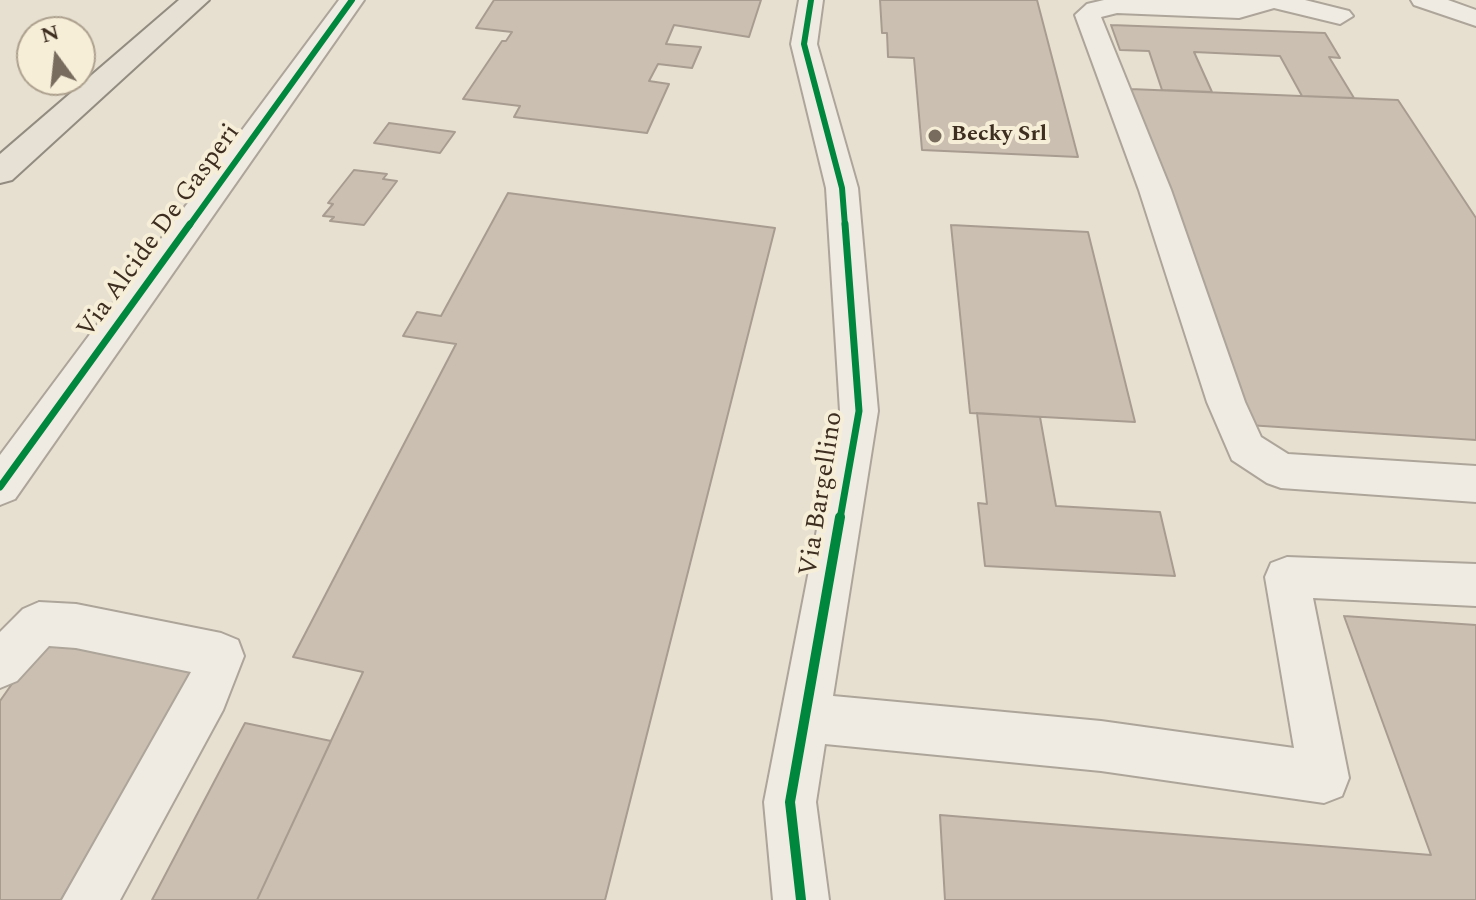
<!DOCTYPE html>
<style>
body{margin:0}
#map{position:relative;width:1476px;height:900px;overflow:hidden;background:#e7e0d1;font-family:Spectral,serif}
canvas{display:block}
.north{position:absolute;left:16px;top:16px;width:80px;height:80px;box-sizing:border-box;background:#f7eed8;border:2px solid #ada18e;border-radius:50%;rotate:345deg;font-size:22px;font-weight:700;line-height:32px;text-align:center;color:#3d2e20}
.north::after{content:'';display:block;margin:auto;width:28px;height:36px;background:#786c5e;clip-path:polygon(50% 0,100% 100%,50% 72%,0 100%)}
</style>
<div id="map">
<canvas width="1476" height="900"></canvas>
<div class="north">N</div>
</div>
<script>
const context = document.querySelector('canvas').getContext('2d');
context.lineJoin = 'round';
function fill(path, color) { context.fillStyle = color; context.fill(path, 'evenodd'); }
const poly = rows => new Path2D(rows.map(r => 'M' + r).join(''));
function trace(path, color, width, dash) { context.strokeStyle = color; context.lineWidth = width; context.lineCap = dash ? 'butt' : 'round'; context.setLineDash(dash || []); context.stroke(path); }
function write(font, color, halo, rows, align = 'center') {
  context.font = font + ' Spectral,serif'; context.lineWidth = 8; context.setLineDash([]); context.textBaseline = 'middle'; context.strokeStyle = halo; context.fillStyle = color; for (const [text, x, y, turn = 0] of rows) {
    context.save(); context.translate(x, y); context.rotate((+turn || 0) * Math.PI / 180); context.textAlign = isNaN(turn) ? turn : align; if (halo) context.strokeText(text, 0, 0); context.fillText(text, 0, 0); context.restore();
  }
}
const building = poly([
 [494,0,761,0,749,37,674,25,666,44,701,47,692,68,658,64,649,81,669,84,647,133,514,117,520,106,463,99,502,41,506,41,512,32,476,28,494,0],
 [880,0,1037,0,1078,157,922,150,914,58,888,57,887,33,882,33,880,0],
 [1111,25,1325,33,1340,58,1329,57,1354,98,1302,96,1280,56,1194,52,1212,92,1162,90,1149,51,1120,50,1111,25],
 [1130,89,1398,100,1476,218,1476,440,1248,425,1130,89],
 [389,123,455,132,440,153,374,143,389,123],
 [354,170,387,174,383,179,397,181,364,225,330,221,334,217,323,216,333,204,328,203,354,170],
 [508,193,775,228,605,900,257,900,363,672,293,657,456,344,403,336,417,312,441,316,508,193],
 [951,225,1088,232,1135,422,970,413,951,225],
 [977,413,1040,417,1056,506,1160,512,1175,576,985,566,978,503,987,504,977,413],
 [1344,616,1476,625,1476,900,945,900,940,815,1431,855,1344,616],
 [47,634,197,664,61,900,0,900,0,701,47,634],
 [245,723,331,741,257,900,152,900,245,723]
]);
const minor = poly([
 [339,0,364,0,15,499,0,505,0,455,339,0],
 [799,0,823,0,817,44,858,188,878,411,833,696,1101,721,1294,748,1265,577,1271,563,1287,557,1476,564,1476,606,1313,598,1349,778,1342,796,1324,803,1101,771,825,744,816,802,829,900,773,900,764,802,840,411,826,188,791,44,799,0],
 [1104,0,1305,0,1349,11,1353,16,1340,24,1274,8,1239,18,1117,13,1101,17,1171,190,1245,402,1261,437,1288,454,1476,466,1476,502,1281,488,1267,483,1232,460,1207,402,1139,190,1075,15,1087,4,1104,0],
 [1411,0,1448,0,1476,10,1476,26,1414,5,1411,0],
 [39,602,76,604,221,633,238,640,244,656,223,710,120,900,62,900,191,672,76,648,49,646,17,681,0,688,0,632,23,609,39,602]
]);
const major = poly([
 [179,0,209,0,12,180,0,183,0,154,179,0]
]);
const cyclewayFar2 = poly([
 [811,0,804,44,842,188,845,226],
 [189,226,352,0]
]);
const cyclewayFar1 = poly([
 [0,487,190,224],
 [840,519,859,411,845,224]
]);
const cycleway = poly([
 [801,900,790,802,840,517]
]);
const markers = [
 [935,136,8,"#786c5e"]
];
const farPoinames = [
 ["Becky Srl",951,136]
];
const streetNames = [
 ["Via Alcide De Gasperi",160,232,-54],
 ["Via Bargellino",823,494,-81]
];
fill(building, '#cbbfb2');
trace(building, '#a89c90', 2);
trace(minor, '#ada599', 4);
trace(major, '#928b80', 4);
fill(minor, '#efebe3');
fill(major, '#e6e1d4');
trace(cyclewayFar2, '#00873e', 6);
trace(cyclewayFar1, '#00873e', 7);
trace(cycleway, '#00873e', 10);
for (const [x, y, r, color] of markers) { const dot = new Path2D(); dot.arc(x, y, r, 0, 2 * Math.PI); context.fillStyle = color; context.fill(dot); trace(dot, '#f7eed8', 3); }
write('bold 22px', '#3d2e20', '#f7eed8', farPoinames, 'left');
write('26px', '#3d2e20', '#f7eed8', streetNames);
</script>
